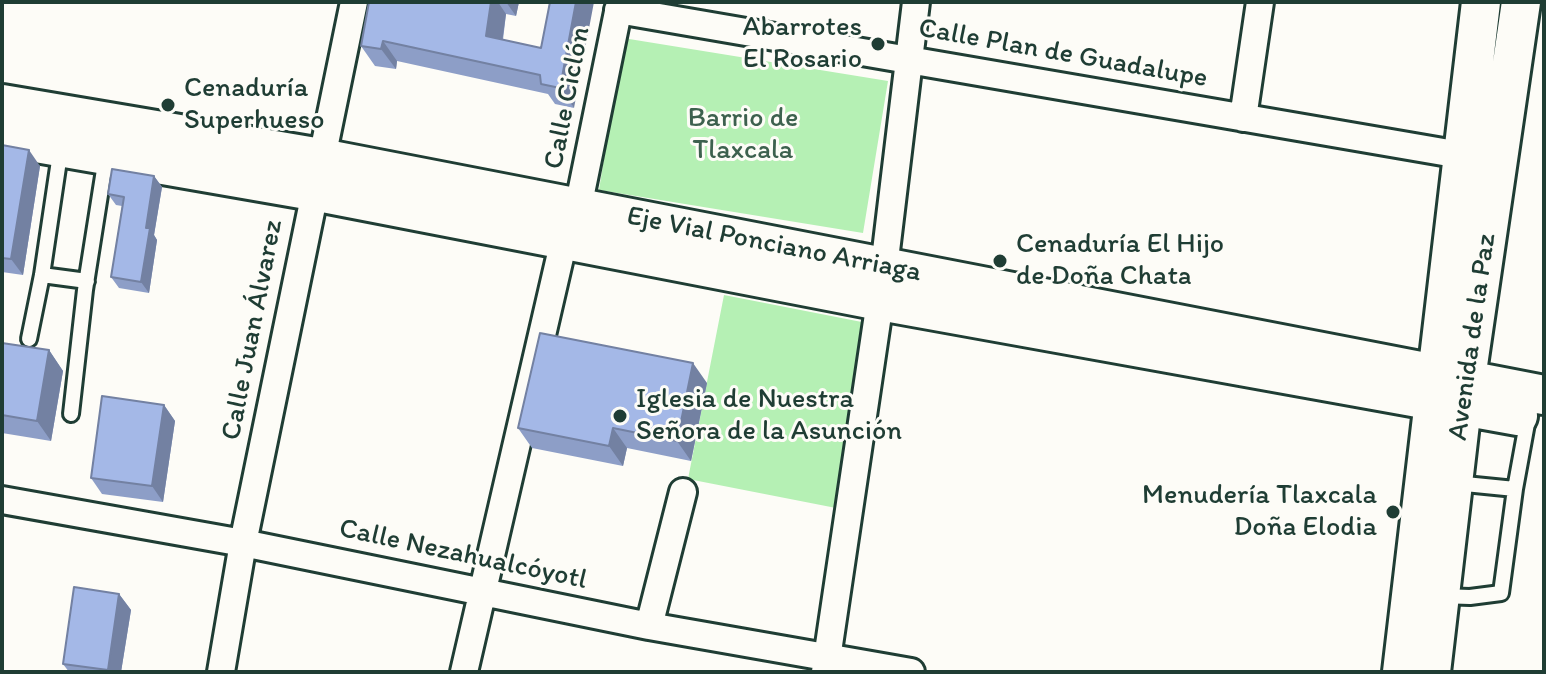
<!DOCTYPE html>
<meta charset="utf-8">
<style>
body{margin:0}
#map{position:relative;width:1546px;height:674px;overflow:hidden;background:#fdfcf7;font-family:Itim,sans-serif}
canvas{display:block}
.frame{position:absolute;inset:0;border:4px solid #1f3d34;pointer-events:none}
</style>
<div id="map">
<canvas width="1546" height="674"></canvas>
<div class="frame"></div>
</div>
<script>
const context = document.querySelector('canvas').getContext('2d');
context.lineJoin = 'round';
function fill(path, color) { context.fillStyle = color; context.fill(path, 'evenodd'); }
const poly = rows => new Path2D(rows.map(r => 'M' + r).join(''));
function trace(path, color, width, dash) { context.strokeStyle = color; context.lineWidth = width; context.lineCap = dash ? 'butt' : 'round'; context.setLineDash(dash || []); context.stroke(path); }
function write(font, color, halo, rows, align = 'center') {
  context.font = font + ' Itim,sans-serif'; context.lineWidth = 6; context.setLineDash([]); context.textBaseline = 'middle'; context.strokeStyle = halo; context.fillStyle = color; for (const [text, x, y, turn = 0] of rows) {
    context.save(); context.translate(x, y); context.rotate((+turn || 0) * Math.PI / 180); context.textAlign = isNaN(turn) ? turn : align; if (halo) context.strokeText(text, 0, 0); context.fillText(text, 0, 0); context.restore();
  }
}
const green = poly([
 [623,38,888,81,863,233,599,190],
 [724,295,872,324,836,508,688,479]
]);
const lane = poly([
 [42,275,87,281],
 [29,339,42,275,61,147],
 [71,414,85,290,106,157],
 [1455,483,1515,489],
 [1440,596,1470,597,1501,593,1515,489,1528,418]
]);
const street = poly([
 [618,10,1478,158],
 [1243,118,1260,2],
 [578,208,620,2],
 [2,500,243,543,649,626,911,672],
 [649,626,683,492],
 [221,672,243,543,354,2],
 [464,672,564,240],
 [825,672,880,301,916,2]
]);
const secondary = poly([
 [2,104,321,158,1544,395],
 [2,137,313,191,880,301,1518,416],
 [1402,672,1481,2],
 [1431,672,1462,406,1521,2]
]);
const wall = poly([
 [369,2,519,2,516,16,506,14,503,40,541,48,574,108,555,104,548,94,397,61,396,69,375,66,361,46],
 [2,145,40,166,23,275,2,272],
 [154,176,162,187,154,235,157,240,149,293,119,288,111,277,122,206,116,205,108,194],
 [2,343,49,350,63,371,51,441,2,433],
 [707,383,691,461,627,448,623,466,532,448,518,428],
 [164,405,175,421,163,502,102,494,91,478],
 [119,594,131,610,121,672,69,672,63,664]
]);
const shadedWall = poly([
 [491,2,498,2,506,14,500,57,486,36],
 [506,2,519,2,516,16],
 [576,2,594,2,574,108,560,88],
 [383,41,397,61,396,69,381,49],
 [29,150,40,166,23,275,11,259],
 [154,176,162,187,154,235,157,240,149,293,141,282,146,228],
 [49,350,63,371,51,441,37,421],
 [693,363,707,383,691,461,677,441],
 [164,405,175,421,163,502,152,486],
 [613,428,627,448,623,466,609,446],
 [119,594,131,610,121,672,109,672,108,670]
]);
const building = poly([
 [369,2,491,2,486,36,541,48,550,2,576,2,560,88,541,84,540,75,383,41,381,49,361,46,369,2],
 [2,145,29,150,11,259,2,258,2,145],
 [112,169,154,176,146,228,150,228,141,282,111,277,124,197,108,194,112,169],
 [540,333,693,363,677,441,613,428,609,446,518,428,540,333],
 [2,343,49,350,37,421,2,415,2,343],
 [102,396,164,405,152,486,91,478,102,396],
 [74,587,119,594,108,670,63,664,74,587]
]);
const markers = [
 [878,44,8,"#1f3d34"],
 [168,105,8,"#1f3d34"],
 [1000,261,8,"#1f3d34"],
 [620,416,8,"#1f3d34"],
 [1393,512,8,"#1f3d34"]
];
const poiNames = [
 ["Abarrotes",862,28,"right"],
 ["El Rosario",862,60,"right"],
 ["Cenaduría",184,89],
 ["Superhueso",184,121],
 ["Cenaduría El Hijo",1016,245],
 ["de Doña Chata",1016,277],
 ["Iglesia de Nuestra",636,400],
 ["Señora de la Asunción",636,432],
 ["Menudería Tlaxcala",1377,496,"right"],
 ["Doña Elodia",1377,528,"right"]
];
const streetNames = [
 ["Calle Plan de Guadalupe",1063,54,10],
 ["Calle Ciclón",568,98,-79],
 ["Eje Vial Ponciano Arriaga",774,245,11],
 ["Calle Juan Álvarez",253,330,-79],
 ["Avenida de la Paz",1473,337,-82],
 ["Calle Nezahualcóyotl",463,555,12]
];
const parkNames = [
 ["Barrio de",743,119],
 ["Tlaxcala",743,151]
];
fill(green, '#b5f0b4');
trace(lane, '#1f3d34', 20);
trace(street, '#1f3d34', 32);
trace(secondary, '#1f3d34', 44);
trace(lane, '#fdfcf7', 14);
trace(street, '#fdfcf7', 26);
trace(secondary, '#fdfcf7', 38);
fill(wall, '#8d9ec7');
fill(shadedWall, '#7381a2');
fill(building, '#a4b8e7');
trace(building, '#7381a2', 2);
for (const [x, y, r, color] of markers) { const dot = new Path2D(); dot.arc(x, y, r, 0, 2 * Math.PI); context.fillStyle = color; context.fill(dot); trace(dot, '#fdfcf7', 3); }
write('28px', '#1f3d34', '#fdfcf7', poiNames, 'left');
write('28px', '#1f3d34', '#fdfcf7', streetNames);
write('28px', '#3d614e', '#fdfcf7', parkNames);
</script>
